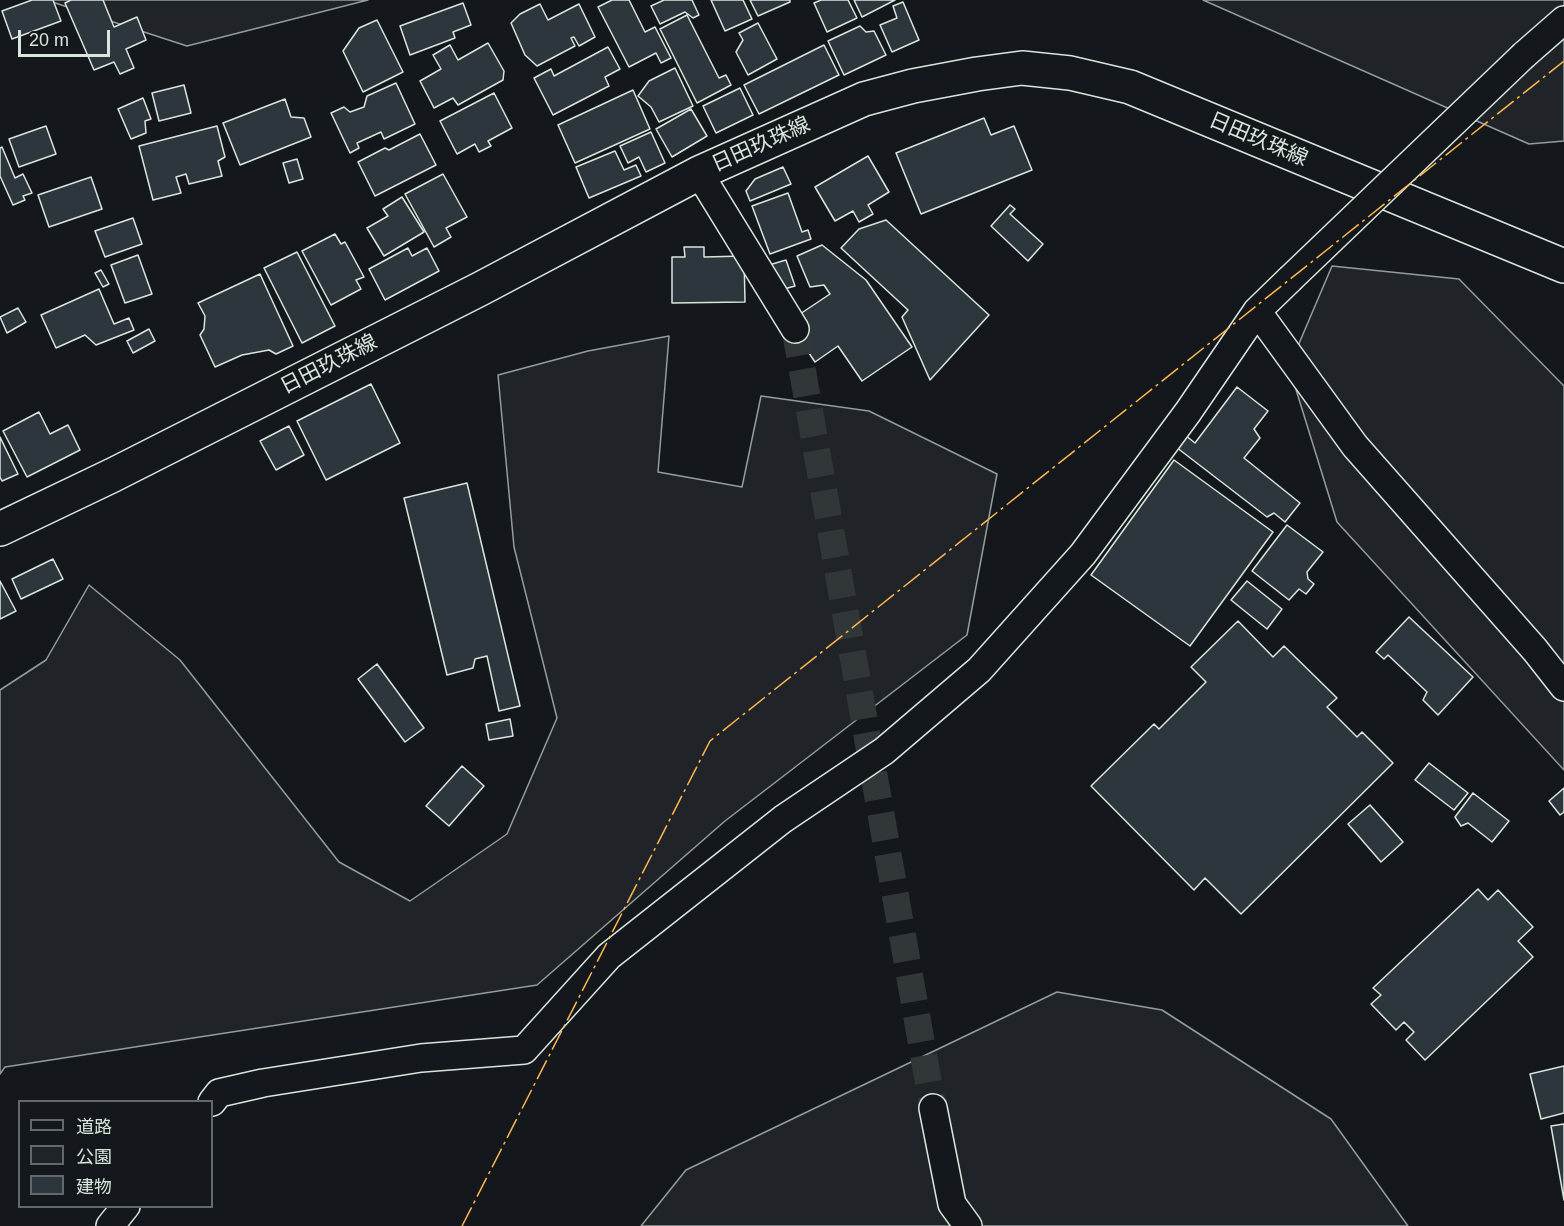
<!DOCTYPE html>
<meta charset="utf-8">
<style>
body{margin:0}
#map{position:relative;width:1564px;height:1226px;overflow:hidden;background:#14181c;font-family:Helvetica,"Noto Sans JP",sans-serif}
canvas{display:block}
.legend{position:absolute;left:18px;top:1100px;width:195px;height:108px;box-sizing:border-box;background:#14181c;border:2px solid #626a69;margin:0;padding:8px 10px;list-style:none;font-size:18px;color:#d8e6dc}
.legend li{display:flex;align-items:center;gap:12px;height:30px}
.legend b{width:30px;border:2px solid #626a69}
.scale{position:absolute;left:18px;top:30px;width:92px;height:27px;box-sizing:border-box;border:3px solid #d8e6dc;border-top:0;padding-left:8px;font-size:18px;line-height:21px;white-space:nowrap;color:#d8e6dc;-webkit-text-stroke:4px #14181c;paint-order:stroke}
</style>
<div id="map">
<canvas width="1564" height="1226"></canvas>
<ul class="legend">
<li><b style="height:8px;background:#14181c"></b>道路</li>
<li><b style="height:16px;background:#202428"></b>公園</li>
<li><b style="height:16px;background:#2c363c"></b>建物</li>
</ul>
<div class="scale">20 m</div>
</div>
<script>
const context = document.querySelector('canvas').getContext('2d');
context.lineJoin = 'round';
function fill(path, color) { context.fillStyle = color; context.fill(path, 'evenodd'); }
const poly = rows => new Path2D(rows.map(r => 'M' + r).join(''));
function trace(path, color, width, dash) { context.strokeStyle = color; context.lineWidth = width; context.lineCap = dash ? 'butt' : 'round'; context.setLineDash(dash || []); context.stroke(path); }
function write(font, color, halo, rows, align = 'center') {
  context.font = font + ' Helvetica,"Noto Sans JP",sans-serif'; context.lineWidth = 4.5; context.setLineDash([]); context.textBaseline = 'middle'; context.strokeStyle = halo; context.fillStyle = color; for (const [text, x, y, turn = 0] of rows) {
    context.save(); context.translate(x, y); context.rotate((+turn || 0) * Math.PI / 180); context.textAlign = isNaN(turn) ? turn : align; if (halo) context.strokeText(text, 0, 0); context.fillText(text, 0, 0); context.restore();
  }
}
const green = poly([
 [46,0,368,0,187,46,46,0],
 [1203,0,1564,0,1564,141,1529,144,1203,0],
 [1332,266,1459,279,1564,386,1564,770,1337,522,1289,367,1332,266],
 [669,336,658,472,742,487,761,396,869,411,997,474,967,635,725,821,537,985,5,1067,0,1074,0,690,46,660,89,585,180,660,339,862,410,901,507,834,557,718,514,547,498,375,588,351,669,336],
 [1057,992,1162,1010,1331,1119,1408,1226,641,1226,686,1170,1057,992]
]);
const building = poly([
 [32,0,53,0,61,21,12,39,2,11,32,0],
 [71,0,103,0,114,27,137,17,146,40,126,49,134,68,120,74,114,62,94,70,65,3,71,0],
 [612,0,629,0,645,32,655,27,671,58,661,63,656,53,629,67,598,7,612,0],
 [664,0,692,0,699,15,693,18,685,12,660,24,651,6,664,0],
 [711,0,743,0,752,19,725,31,711,0],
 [750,0,790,0,790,2,758,16,750,0],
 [821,0,848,0,857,18,827,32,814,3,821,0],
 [854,0,895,0,862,17,854,0],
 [903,2,919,40,892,52,880,25,897,18,893,6,903,2],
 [463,3,471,25,453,32,455,38,410,55,400,26,463,3],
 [540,4,548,20,579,4,595,37,579,46,574,37,571,38,575,46,537,66,525,55,511,23,520,14,540,4],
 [687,15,719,78,726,75,731,85,697,103,660,29,687,15],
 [377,20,403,72,363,92,343,51,359,28,377,20],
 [758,23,777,59,748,75,736,52,743,40,739,33,758,23],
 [860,26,866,32,874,31,886,55,844,75,828,41,860,26],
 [488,43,504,71,503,80,458,105,453,98,434,108,420,81,441,69,433,55,450,45,458,60,488,43],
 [824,45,839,75,759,114,744,85,824,45],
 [608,47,620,69,605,77,609,86,553,115,534,78,551,69,554,76,608,47],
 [675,68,693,106,659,122,651,107,638,96,649,81,675,68],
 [396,83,415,124,384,139,381,132,357,143,359,148,350,153,331,113,344,107,350,112,364,107,367,96,396,83],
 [184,85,191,113,159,121,152,93,184,85],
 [740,88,753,115,716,133,703,106,740,88],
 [633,90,650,129,575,163,558,125,633,90],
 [494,93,512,128,488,141,491,146,479,152,475,144,457,154,440,121,494,93],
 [143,98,151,119,145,121,146,133,131,139,118,109,143,98],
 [285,99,291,117,304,118,311,137,240,165,223,123,285,99],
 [691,109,707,136,672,157,656,129,691,109],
 [984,118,991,135,1014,126,1032,170,921,214,896,153,984,118],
 [46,126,56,154,19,167,9,139,46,126],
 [217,126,225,157,218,161,222,176,189,184,186,174,176,177,181,193,153,200,139,146,217,126],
 [651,132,665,163,646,172,639,157,628,163,620,146,651,132],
 [420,134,436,165,375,196,358,162,385,148,389,150,420,134],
 [2,147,15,178,23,174,32,193,23,196,25,200,13,205,0,176,0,148,2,147],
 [615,151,624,170,636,165,641,176,589,198,576,167,615,151],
 [868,156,889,192,868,205,873,214,859,222,853,211,835,221,815,187,868,156],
 [297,159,303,179,289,183,283,163,297,159],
 [783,167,791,184,750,201,746,191,755,179,783,167],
 [443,174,467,217,446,228,451,237,434,247,405,194,443,174],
 [91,177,102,209,49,227,38,195,91,177],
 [788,193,802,232,808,230,811,239,770,254,752,206,788,193],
 [402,197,424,232,384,256,367,228,388,216,383,209,402,197],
 [1010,205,1015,209,1010,214,1043,244,1028,261,991,226,1010,205],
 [133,218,142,244,105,257,95,231,133,218],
 [886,220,989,315,930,380,902,317,908,310,841,248,859,229,886,220],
 [335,234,341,244,345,242,364,277,356,280,361,289,331,305,302,251,335,234],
 [822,245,866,280,912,347,862,381,838,346,815,362,788,322,830,294,824,285,810,287,797,256,822,245],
 [684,247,704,247,704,257,744,256,745,302,672,303,672,257,685,257,684,247],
 [408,248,412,256,427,248,439,271,385,300,369,269,408,248],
 [297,252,335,326,302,343,264,268,297,252],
 [138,255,152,294,125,303,111,265,138,255],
 [786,260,795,286,777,291,769,265,786,260],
 [101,270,109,284,103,287,95,273,101,270],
 [260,274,293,346,276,354,269,350,242,355,215,367,200,335,204,329,205,316,198,303,260,274],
 [99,289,114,324,129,318,134,330,96,345,85,335,56,348,41,315,99,289],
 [18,308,26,322,7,333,0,317,18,308],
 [149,329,155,341,133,353,127,341,149,329],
 [371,384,400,443,326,480,297,421,371,384],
 [1237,387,1268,411,1254,429,1260,438,1244,458,1300,503,1285,522,1274,513,1267,517,1176,447,1185,435,1195,443,1237,387],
 [39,412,50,434,68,425,80,450,27,477,3,431,39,412],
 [289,426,304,455,276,470,260,441,289,426],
 [0,437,18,474,2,481,0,477,0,437],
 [1174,460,1273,532,1190,646,1091,575,1174,460],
 [467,483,520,706,499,711,487,656,475,659,473,668,447,675,404,498,467,483],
 [1287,525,1323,552,1307,572,1308,579,1314,584,1306,594,1299,589,1289,600,1252,571,1287,525],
 [53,559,63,579,21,599,12,579,53,559],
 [0,581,16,611,0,619,0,581],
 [1247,581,1282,609,1267,629,1231,600,1247,581],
 [1409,617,1473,677,1438,715,1423,700,1427,692,1388,655,1384,659,1376,652,1409,617],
 [1238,621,1273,657,1284,646,1337,698,1327,707,1357,737,1362,732,1393,763,1241,914,1205,878,1194,890,1091,786,1154,724,1159,729,1206,682,1191,667,1238,621],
 [377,664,424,728,405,742,358,679,377,664],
 [510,719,513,736,489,740,486,724,510,719],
 [1429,763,1468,793,1454,810,1415,780,1429,763],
 [462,766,484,786,449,826,426,806,462,766],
 [1564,788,1564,812,1560,815,1549,801,1564,788],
 [1473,793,1509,821,1492,842,1468,823,1461,826,1455,817,1473,793],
 [1370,805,1403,842,1381,862,1348,824,1370,805],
 [1478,889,1488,900,1498,890,1533,927,1518,941,1533,957,1425,1060,1406,1040,1414,1032,1404,1022,1396,1030,1371,1004,1381,995,1373,988,1478,889],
 [1564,1066,1564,1113,1541,1119,1530,1074,1564,1066],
 [1564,1124,1564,1200,1551,1126,1564,1124]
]);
const streetTunnel = poly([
 [795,329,933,1108]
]);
const street = poly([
 [1524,55,1564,20],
 [699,173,795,329],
 [1257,311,1355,446,1535,650,1564,687],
 [212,1102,219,1093,263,1083,421,1058,524,1050,609,956,783,819,884,751,979,670,1083,554,1188,412,1257,311,1290,279],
 [933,1108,952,1204,968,1226],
 [110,1226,126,1206]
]);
const primary = poly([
 [0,529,113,475,480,289,699,173,864,99,913,86,977,74,1022,68,1070,73,1130,87,1564,266]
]);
const streetBridge = poly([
 [1290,279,1524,55]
]);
const power = poly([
 [462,1226,710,741,1564,61]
]);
const streetNames = [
 ["日田玖珠線",1258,140,23],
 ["日田玖珠線",761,145,-24],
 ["日田玖珠線",329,365,-27]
];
fill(green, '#202428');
trace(green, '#939e99', 1.5);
fill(building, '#2c363c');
trace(building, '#d8e6dc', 1.5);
trace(streetTunnel, '#313739', 27, [27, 14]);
trace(street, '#d8e6dc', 30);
trace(primary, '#d8e6dc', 36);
trace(street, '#14181c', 27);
trace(primary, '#14181c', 33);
trace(streetBridge, '#d8e6dc', 30, []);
trace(streetBridge, '#14181c', 27);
trace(power, '#ffb74d', 1.5, [21, 4.5, 3, 4.5]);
write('21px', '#d8e6dc', '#14181c', streetNames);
</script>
